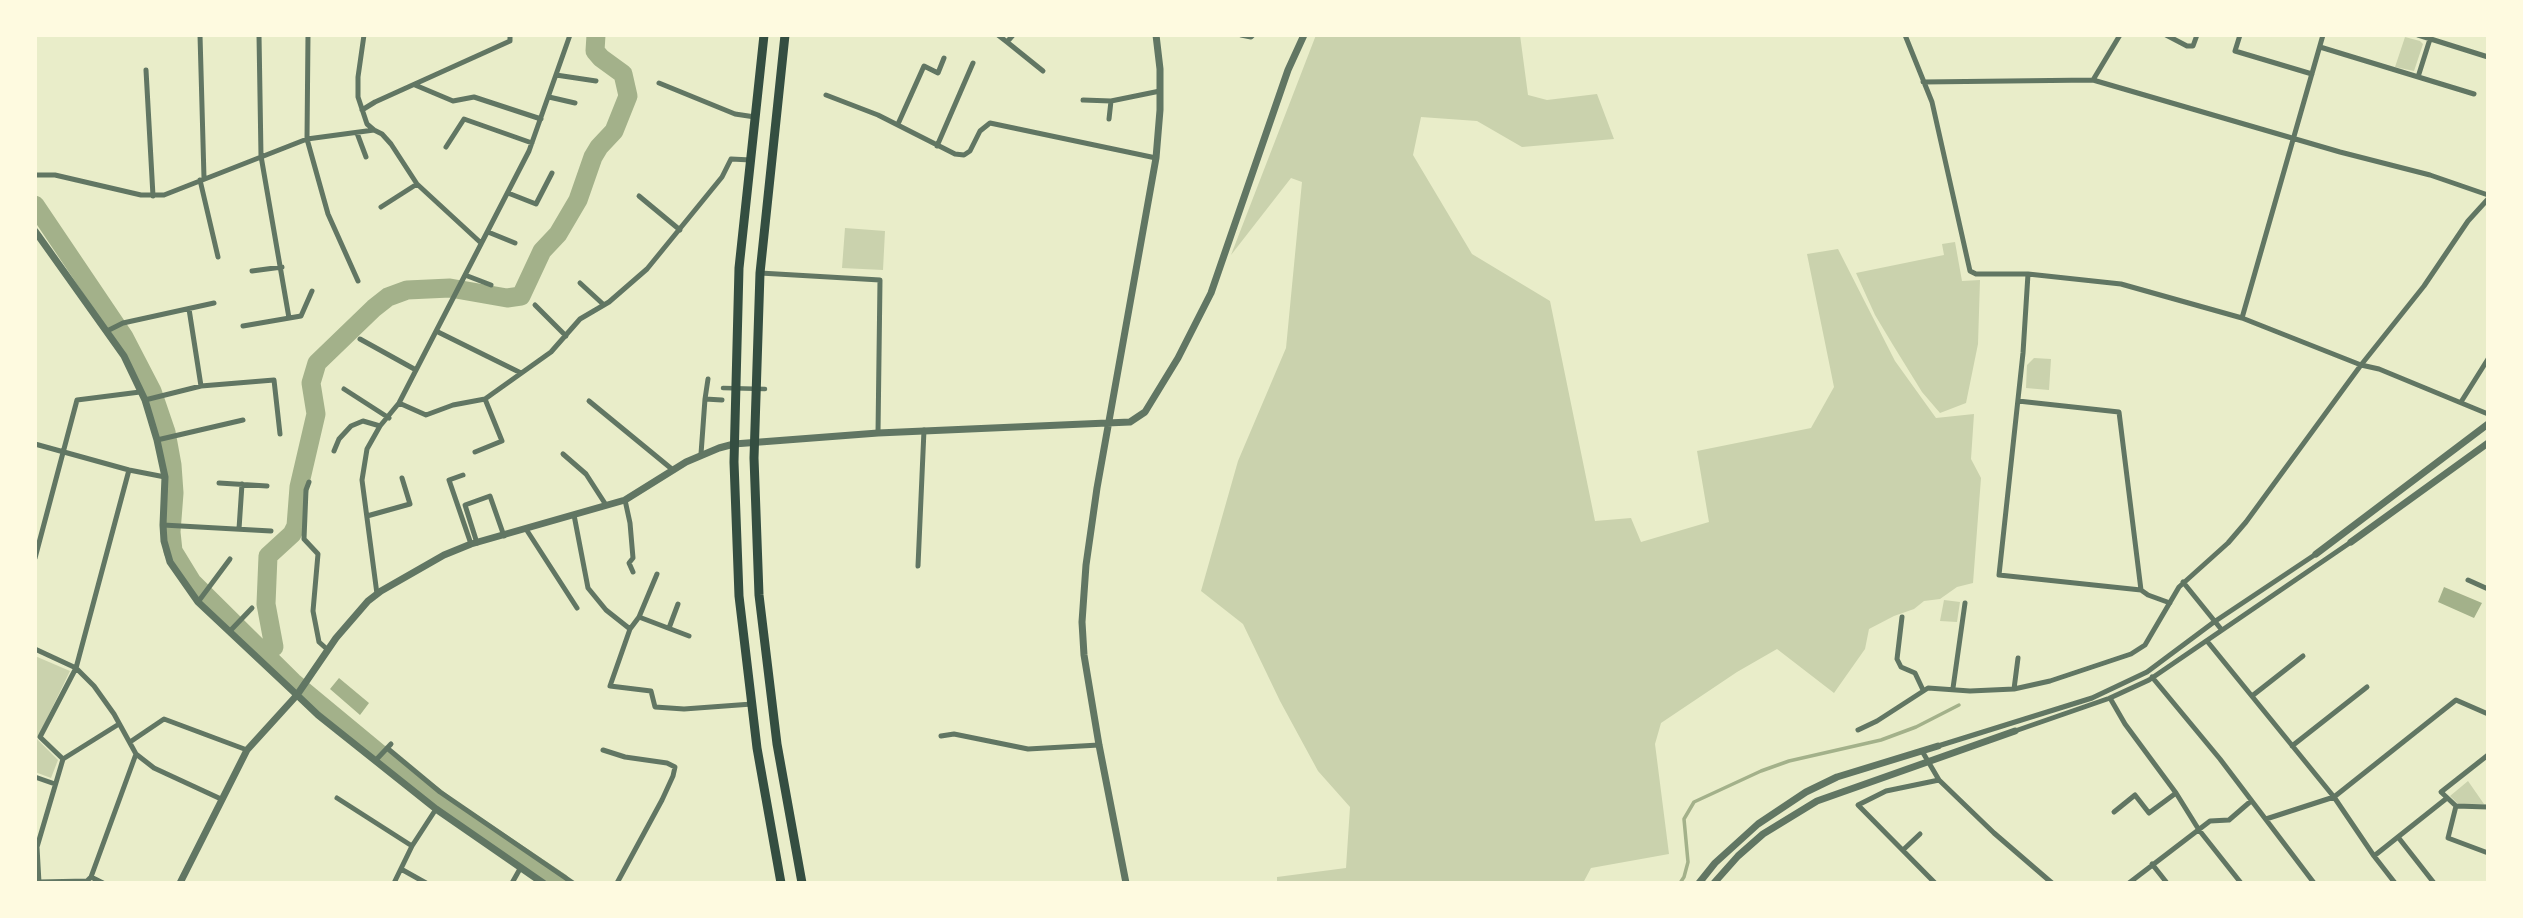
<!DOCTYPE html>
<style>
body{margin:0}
#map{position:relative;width:2523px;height:918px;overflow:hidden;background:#e9edc9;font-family:Merriweather,serif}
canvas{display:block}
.frame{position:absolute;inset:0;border:37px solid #fefae0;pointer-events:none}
</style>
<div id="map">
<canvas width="2523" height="918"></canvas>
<div class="frame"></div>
</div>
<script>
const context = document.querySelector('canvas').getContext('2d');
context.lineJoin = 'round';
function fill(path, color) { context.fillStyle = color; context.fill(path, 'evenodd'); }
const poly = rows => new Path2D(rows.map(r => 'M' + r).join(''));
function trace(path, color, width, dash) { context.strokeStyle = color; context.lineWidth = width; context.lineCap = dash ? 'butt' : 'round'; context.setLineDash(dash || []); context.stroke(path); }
const green = poly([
 [1316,35,1520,35,1528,95,1547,100,1597,94,1614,139,1522,147,1477,121,1421,117,1413,155,1472,254,1550,301,1595,521,1631,518,1641,542,1709,522,1697,451,1811,428,1834,387,1807,254,1838,249,1895,361,1936,418,1974,414,1971,459,1981,478,1973,583,1957,587,1940,599,1924,601,1914,609,1894,616,1869,629,1865,649,1834,693,1777,649,1737,672,1661,723,1655,744,1669,854,1591,868,1583,883,1277,883,1277,877,1346,868,1350,807,1318,771,1280,701,1243,624,1201,591,1238,461,1286,348,1302,182,1291,178,1231,255],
 [2405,37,2420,41,2423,44,2414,71,2395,67],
 [845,228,885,231,883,270,842,268],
 [1955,242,1962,281,1980,280,1978,344,1966,403,1940,413,1922,392,1893,345,1875,315,1856,273,1944,255,1942,244],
 [2034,358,2051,359,2049,390,2026,388,2027,365],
 [1944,600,1960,602,1957,622,1940,621],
 [35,656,70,671,37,739,58,760,51,778,35,772],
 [2468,781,2484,804,2458,804,2450,796]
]);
const water = poly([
 [2444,587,2482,603,2474,618,2438,602],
 [339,678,369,703,360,715,330,689]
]);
const stream = poly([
 [1680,883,1684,877,1688,862,1684,819,1694,802,1761,771,1789,761,1881,740,1916,727,1959,705]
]);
const river = poly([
 [35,205,124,337,152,391,166,432,172,465,174,493,171,532,173,551,192,582,293,682,392,764,451,809,561,883],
 [262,652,274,647,266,604,268,556,292,534,296,526,299,487,316,414,311,383,317,363,374,308,388,297,407,290,450,288,507,298,521,296,542,251,558,234,578,200,593,157,599,147,614,131,628,96,623,74,601,58,595,51,596,35]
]);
const pedestrian = poly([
 [723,388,765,389]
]);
const minor = poly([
 [200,35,204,178],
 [259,35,261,156,289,318],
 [308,35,307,139,328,214,358,281],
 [364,35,358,77,358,97,367,124,374,130],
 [998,35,1007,42,1013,35],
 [1241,35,1251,37,1253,35],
 [2120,35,2093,80,2340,152,2430,175,2488,195],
 [2166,35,2187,46,2193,46,2197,35],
 [2240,35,2235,51,2312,74],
 [2418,35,2488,57],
 [1007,42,1043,71],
 [2320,47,2474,94],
 [146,70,153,196],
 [556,75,596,81],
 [2418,77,2430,39],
 [1923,82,2093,80],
 [659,83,735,114,755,117],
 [415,85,453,101,474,97,541,119],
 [826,95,878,115,955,154,964,155,970,151,980,131,990,123,1156,158],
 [549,97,575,103],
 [1083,100,1111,101,1160,91],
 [362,110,375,102,510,41,510,35],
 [1109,119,1111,101],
 [898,124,924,66,938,73,944,58],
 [357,133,366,157],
 [937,146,973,63],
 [446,147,464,119,532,143],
 [35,175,55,175,141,195,164,195,307,139,374,130,382,134,391,144,417,184,481,243],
 [200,180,218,257],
 [508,193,536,204,552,173],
 [639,196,680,230],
 [2488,199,2468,221,2424,286,2361,365,2379,369,2488,414],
 [381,207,417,184],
 [488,232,515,243],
 [252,271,282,267],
 [760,273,880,280,878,433],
 [2028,274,2023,353,1999,575,2141,590],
 [465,275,491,285],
 [580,283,604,305],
 [535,305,566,336],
 [189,309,201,386],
 [2242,318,2323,35],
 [243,326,301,316,312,291],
 [107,331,123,323,214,303],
 [436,331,521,373],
 [360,339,416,370],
 [344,389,389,418],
 [705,399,708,379],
 [145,400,201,386,274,380,280,434],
 [589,401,673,470],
 [2018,401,2119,412,2141,590,2148,595,2170,603],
 [2461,402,2488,359],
 [399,403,426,415,453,405,485,399,551,352,580,319,609,302,647,269,722,177,731,159,751,160],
 [157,440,243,420],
 [35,444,129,470,165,477],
 [334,451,339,439,351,426,363,421,380,426],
 [475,452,502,441,485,399],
 [563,454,586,474,606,505],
 [701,454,705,399,722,400],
 [463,475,449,480,471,544],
 [309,482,306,490,304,539,318,554,313,611,319,642,328,650],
 [219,483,267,486],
 [625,500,630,523,633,558,629,563,633,572],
 [574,515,588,588,606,610,630,629],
 [367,516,410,504,402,478],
 [163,525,271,531],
 [239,529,242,484],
 [526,529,577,608],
 [477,543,465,505,490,496,504,536],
 [35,558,77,400,140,392],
 [918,566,924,430],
 [657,574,639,617,630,629,610,686,651,691,655,707,684,709,752,704],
 [2468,580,2488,589],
 [2183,582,2221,629],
 [377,594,362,480,367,449,380,426,399,403,529,151,570,35],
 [198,602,230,559],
 [639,617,689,636],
 [1902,617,1897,659,1901,667,1915,673,1923,690],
 [669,628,678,604],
 [230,631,252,608],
 [2207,641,2334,797,2374,856,2395,883],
 [35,649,76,668,94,686,114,714,136,754,154,768,221,799],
 [2152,677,2220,759,2314,883],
 [1953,688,1965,603],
 [2014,689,2018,658],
 [2252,696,2303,656],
 [2110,698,2125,724,2176,793,2199,830,2241,883],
 [1858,730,1877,721,1928,688,1970,691,2014,689,2050,681,2131,654,2145,645,2179,587,2228,543,2246,522,2361,365,2242,318,2121,284,2028,274,1976,274,1970,271,1932,102,1905,35],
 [2015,731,2110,698,2149,680,2351,542],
 [941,736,954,734,1028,749,1099,745],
 [130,742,164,719,247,750],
 [1938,746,2092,698,2147,672,2214,622,2316,554],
 [2292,746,2367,687],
 [387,748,440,792,573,883],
 [603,750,625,757,667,763,675,767,673,776,662,800,617,883],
 [1922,751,1939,780,1994,833,2052,883],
 [2488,755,2441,792,2456,806,2488,807],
 [63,759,40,737,76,668,129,470],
 [375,761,391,744],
 [35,777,55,784],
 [337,798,412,846],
 [2456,806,2448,838,2488,853],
 [2114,812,2135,795,2149,813,2176,793],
 [2266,819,2334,797,2456,700,2488,714],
 [2398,837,2434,883],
 [1903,850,1920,834],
 [2374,856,2447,798],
 [2152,864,2167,883],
 [401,869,426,883],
 [91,877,136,754],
 [39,882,87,881,91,877,103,883],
 [39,883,37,847,63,759,119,724],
 [394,883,412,846,436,809],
 [512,883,521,867],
 [1935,883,1858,805,1886,791,1939,780],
 [2129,883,2210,821,2229,820,2251,801]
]);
const tertiary = poly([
 [35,231,124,356,145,400,157,440,165,477,163,525,164,541,170,562,198,602,297,695,247,750,180,883],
 [2351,542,2488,443],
 [2316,554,2488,424],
 [543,883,436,809,318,715,297,695,336,638,368,601,381,591,444,555,471,544,625,500,686,462,719,448,734,444,878,433,1130,422,1145,412,1178,358,1211,293,1288,70,1304,35],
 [1126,883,1099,745,1084,655,1082,622,1086,565,1097,488,1156,158,1160,110,1160,69,1156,35],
 [1699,883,1715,863,1758,824,1806,792,1837,777,1938,746],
 [1714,883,1738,856,1763,834,1817,801,2015,731]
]);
const trunk = poly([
 [764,35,739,268,734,462,739,596,757,748,781,883],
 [785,35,760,273,754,458,759,595,777,744,802,883]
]);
fill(green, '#cad2ad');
fill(water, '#a3b18a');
trace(stream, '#a3b18a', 3.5);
trace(river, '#a3b18a', 19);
trace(pedestrian, '#617663', 4.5);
trace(minor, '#617663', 5);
trace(tertiary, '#617663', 7);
trace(trunk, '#344e41', 9);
</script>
